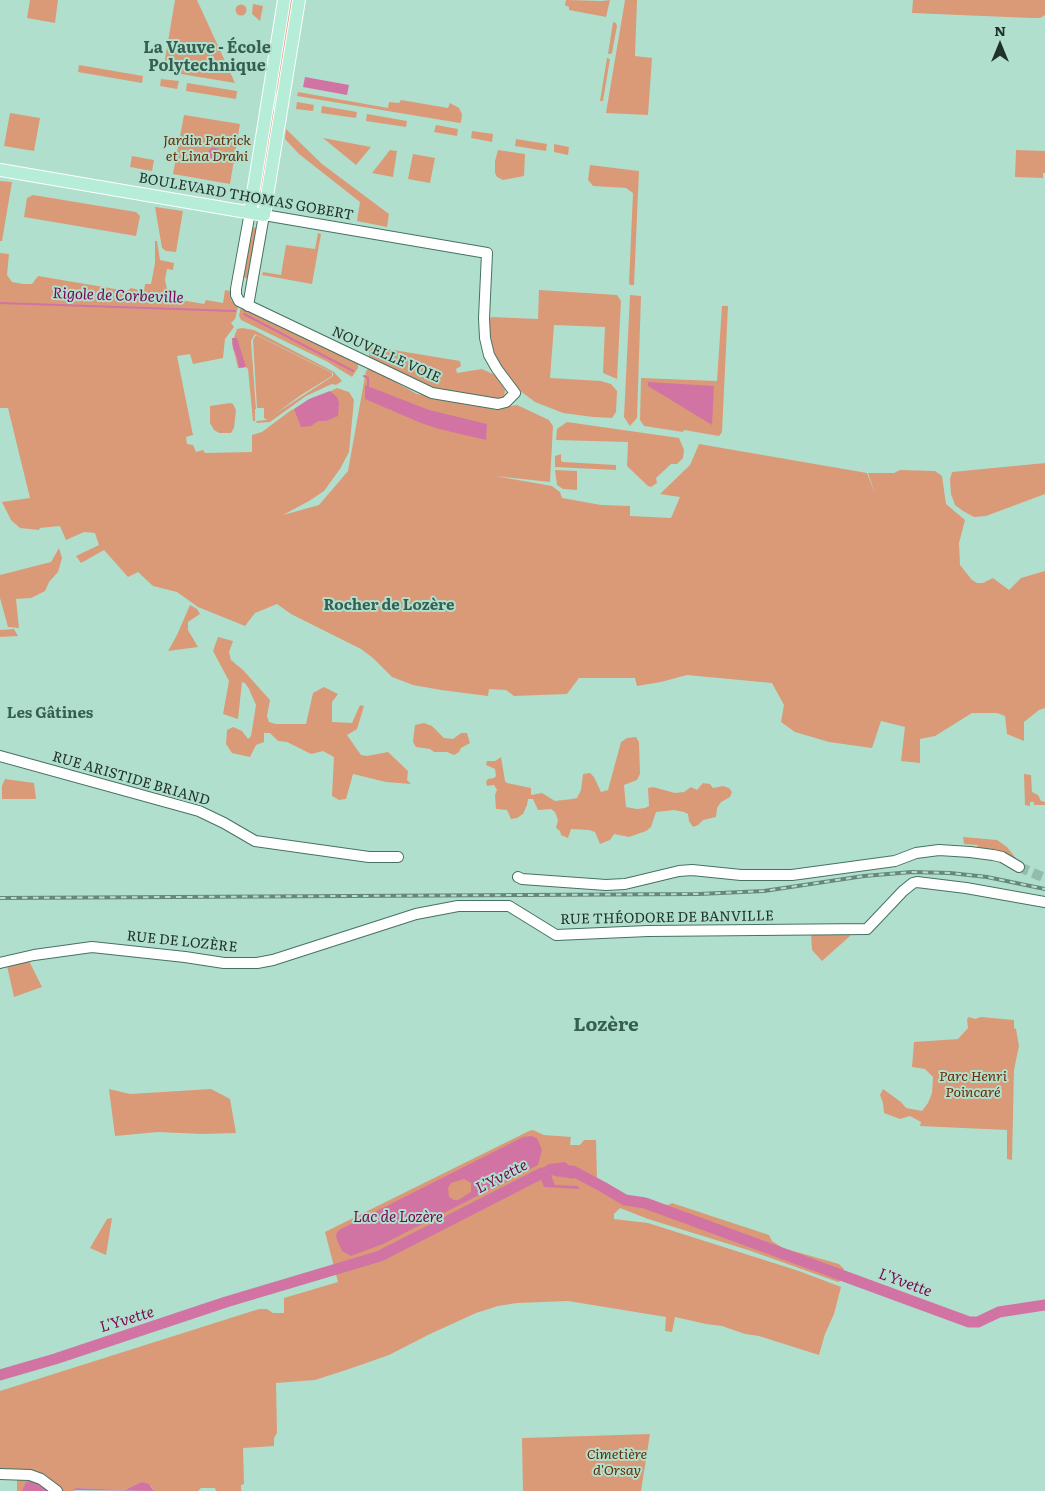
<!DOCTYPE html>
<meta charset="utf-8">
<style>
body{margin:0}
#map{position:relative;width:1045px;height:1491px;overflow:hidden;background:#b1dfcd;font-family:Literata,serif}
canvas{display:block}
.north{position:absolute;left:975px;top:20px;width:50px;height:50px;-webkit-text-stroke:4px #b1dfcd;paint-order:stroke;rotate:0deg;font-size:14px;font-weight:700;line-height:20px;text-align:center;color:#1f312a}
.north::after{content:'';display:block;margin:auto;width:18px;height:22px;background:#1f312a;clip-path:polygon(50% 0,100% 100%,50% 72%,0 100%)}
</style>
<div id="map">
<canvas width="1045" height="1491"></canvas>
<div class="north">N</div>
</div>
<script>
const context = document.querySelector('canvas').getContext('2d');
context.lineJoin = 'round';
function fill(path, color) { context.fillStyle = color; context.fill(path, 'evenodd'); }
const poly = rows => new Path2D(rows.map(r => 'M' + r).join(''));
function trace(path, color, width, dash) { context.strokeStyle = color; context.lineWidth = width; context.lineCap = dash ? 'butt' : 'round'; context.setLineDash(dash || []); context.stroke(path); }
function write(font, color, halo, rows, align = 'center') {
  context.font = font + ' Literata,serif'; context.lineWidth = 4; context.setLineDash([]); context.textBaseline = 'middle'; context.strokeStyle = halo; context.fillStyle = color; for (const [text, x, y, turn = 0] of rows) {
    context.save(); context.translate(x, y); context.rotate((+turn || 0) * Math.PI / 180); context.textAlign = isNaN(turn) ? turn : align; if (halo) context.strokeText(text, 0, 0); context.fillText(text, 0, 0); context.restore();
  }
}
const green = poly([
 [30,0,58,0,55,23,27,18],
 [175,0,197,0,235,83,163,71],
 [288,0,297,0,282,93,273,92],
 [566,0,602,1,610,0,606,17,569,10,569,7,565,5],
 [625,0,637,0,635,56,652,58,648,115,606,113],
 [913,0,1045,0,1045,15,1040,18,1031,18,912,13],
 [253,4,263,6,260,21,252,14],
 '235.5 10a5.5 5.5 0 1 1 11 0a5.5 5.5 0 1 1-11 0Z',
 [613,22,616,23,617,26,612,53,610,54,608,54],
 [607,58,610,59,603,101,600,101],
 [79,65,143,76,142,83,78,72],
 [161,79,179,81,177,89,160,86],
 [187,83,237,91,236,99,186,91],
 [298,92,388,108,389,102,399,103,401,100,448,108,450,103,459,108,462,114,461,122,460,123,297,96],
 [297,102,314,105,313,111,296,109],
 [322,106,357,112,356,118,321,113],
 [270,110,278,112,264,198,256,197],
 [10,113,40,118,34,151,4,146],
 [367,114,407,121,406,127,366,121],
 [184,115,240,124,230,184,173,174],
 [436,125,458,129,457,136,434,132],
 [286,129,322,164,389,214,387,227,357,221,360,202,299,154,285,139],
 [472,131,493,134,492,142,471,138],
 [323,138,371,147,356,165],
 [516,139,547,144,546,151,515,146],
 [554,144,569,147,568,155,554,152],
 [390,150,397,151,393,177,372,173],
 [498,150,525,154,524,176,503,180,497,177,495,173,495,161],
 [1016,150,1045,151,1045,173,1043,173,1043,178,1015,177],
 [413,154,435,158,430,183,408,179],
 [132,156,154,160,152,171,130,167],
 [590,165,639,171,634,285,630,285,629,283,633,193,626,188,593,186,588,180],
 [0,181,12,182,2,241,0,241],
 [33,195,136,212,140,216,136,236,24,217,27,198],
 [155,207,183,211,176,252,166,251,162,248],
 [250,227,258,228,250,279,242,277],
 [318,233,321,234,312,284,262,275,263,272,281,275,286,245,315,249],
 [155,241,157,241,160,260,174,263,173,270,167,269,165,280,169,298,204,304,206,300,223,303,225,290,230,291,231,300,238,307,235,319,231,323,234,327,225,339,223,358,193,364,190,354,177,356,193,435,186,437,187,444,193,445,196,452,203,450,205,453,252,452,252,435,262,432,290,411,337,388,349,392,354,400,349,452,340,469,324,491,309,501,283,515,319,505,348,471,366,371,368,369,373,370,417,394,498,408,517,405,549,420,553,426,550,482,495,476,552,486,560,492,562,498,601,505,630,506,630,516,671,518,680,497,660,494,690,465,699,444,867,473,875,494,868,473,894,473,900,470,935,471,942,476,946,504,965,520,959,543,960,565,972,580,977,583,983,583,993,578,1009,590,1021,578,1045,571,1045,708,1039,710,1024,722,1024,741,1007,734,1005,716,997,713,972,713,935,736,920,739,920,763,901,761,905,727,881,721,872,748,829,742,795,732,781,722,784,705,772,683,687,675,661,682,637,686,635,678,579,678,567,694,514,696,506,690,489,689,488,696,441,690,413,685,392,677,373,658,361,649,291,614,277,604,255,613,245,626,198,607,177,592,153,586,138,572,128,577,104,550,81,563,76,556,99,545,95,533,84,532,66,540,60,526,40,528,39,530,20,528,11,520,2,502,30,498,8,408,0,408,0,253,9,254,7,275,12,282,23,284,32,284,38,276,127,291,131,288,144,291,145,284,151,284,155,263],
 [539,290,617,295,621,301,617,379,603,373,605,327,554,325,550,378,601,381,611,384,617,391,616,412,612,418,593,417,563,413,535,402,519,390,508,379,495,356,490,341,488,324,491,317,538,319],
 [630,295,641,296,637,418,630,426,624,417],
 [722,306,728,306,722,432,719,436,684,430,683,432,644,426,640,420,641,378,717,381],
 [241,307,355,360,358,364,358,368,352,377,326,361,241,320,239,316],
 [242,328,254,330,334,372,342,381,336,385,332,384,306,396,270,422,257,423,256,421,267,420,264,418,264,408,257,408,253,340,256,335,332,373,332,376,301,395,275,414,333,376,333,373,255,334,251,341,256,409,255,409,255,421,253,421,248,369,246,367,238,368,232,343,237,329],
 [369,346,460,361,461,366,456,369,457,373,482,369,495,375,505,390,504,397,495,400,428,387,369,358],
 [230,403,233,404,236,410,234,428,231,433,219,433,214,430,210,423,210,406],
 [567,422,679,438,684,450,683,458,677,464,671,464,656,478,657,483,651,487,648,486,627,466,628,442,556,440,557,429],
 [561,454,561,461,563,462,616,465,616,470,555,467,555,456],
 [1045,463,1045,494,986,516,974,517,963,511,955,505,951,494,950,479,952,472],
 [555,470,577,471,577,490,563,489,557,485],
 [59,548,62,558,58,572,49,582,45,591,31,598,16,599,19,628,8,627,0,598,0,575,51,562],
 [190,605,197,609,200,614,188,622,188,630,198,647,168,651,177,635],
 [14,629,18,636,0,637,0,630],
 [218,637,233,641,229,652,231,660,243,670,270,700,267,716,269,722,276,724,306,724,313,693,324,687,338,694,332,702,332,722,352,723,360,705,364,706,357,729,347,735,361,755,367,756,388,752,408,771,407,780,411,784,386,782,353,774,346,799,339,800,332,796,334,757,323,751,311,754,287,742,278,741,270,733,264,733,264,742,256,745,250,757,232,753,226,744,227,730,233,727,242,731,248,739,251,736,256,705,249,689,245,683,242,682,238,719,223,714,229,681,213,651],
 [424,723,432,726,444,738,453,739,461,733,467,733,470,743,461,748,459,752,454,755,447,752,434,752,430,749,416,747,413,742,415,725],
 [636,737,639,742,640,774,637,780,624,785,626,807,637,809,645,808,649,806,648,788,653,787,675,793,684,792,691,787,697,790,703,783,710,784,713,788,723,786,729,788,732,792,730,797,721,802,717,808,716,817,703,820,698,825,693,827,689,821,688,814,684,812,674,810,656,812,651,827,646,831,629,837,614,834,610,840,600,844,595,832,589,830,571,829,568,838,561,835,560,831,556,828,558,820,555,812,551,809,538,810,533,799,528,799,527,805,523,814,517,818,511,819,507,810,496,809,495,795,497,790,494,785,487,786,486,782,488,779,494,778,496,776,495,769,486,765,487,761,495,761,501,757,505,781,507,783,531,788,531,795,542,793,555,801,572,799,577,798,581,790,583,774,590,773,594,777,601,792,608,790,621,742,627,738],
 [1024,774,1031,775,1032,792,1038,795,1041,801,1045,802,1045,805,1034,805,1034,802,1030,802,1030,806,1025,805],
 [5,779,34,783,36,799,2,799,2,786],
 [963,837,997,840,1007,847,1019,862,983,850,982,848,977,848,978,845,964,844],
 [849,931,850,936,822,961,812,950,811,933],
 [29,961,42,987,14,997,7,966],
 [969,1017,975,1019,981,1017,1014,1020,1014,1028,1016,1029,1019,1046,1014,1070,1012,1160,1007,1159,1007,1130,920,1126,921,1122,910,1116,900,1119,884,1113,883,1103,880,1095,883,1089,901,1102,906,1108,922,1111,928,1103,932,1093,933,1077,925,1069,912,1067,914,1042,958,1039,968,1028,967,1019],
 [109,1089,130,1094,211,1089,230,1099,236,1133,202,1134,158,1132,115,1136],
 [533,1130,544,1135,571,1137,570,1145,580,1145,584,1140,596,1140,597,1180,627,1199,656,1206,659,1204,668,1205,672,1203,769,1235,772,1241,783,1248,839,1264,844,1269,841,1281,838,1282,748,1250,648,1219,620,1208,614,1214,614,1219,648,1223,799,1271,841,1287,834,1314,825,1334,819,1355,759,1336,745,1334,722,1326,706,1324,675,1317,672,1332,665,1331,666,1317,568,1301,517,1303,498,1306,476,1313,430,1334,389,1355,349,1369,315,1380,276,1383,277,1433,274,1438,274,1446,243,1448,244,1484,241,1485,241,1490,243,1491,216,1491,215,1488,201,1488,198,1491,154,1491,151,1486,141,1482,125,1490,76,1488,74,1491,63,1491,43,1474,29,1471,0,1468,0,1391,259,1309,267,1309,273,1313,284,1313,284,1298,338,1282,325,1232,529,1131],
 [112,1218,106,1255,90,1248,107,1219],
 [650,1434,641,1491,523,1491,522,1438],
 [17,1478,36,1481,52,1491,17,1491]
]);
const water = poly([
 [305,77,349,85,347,95,303,87],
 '208.5 153a5.5 5.5 0 1 1 11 0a5.5 5.5 0 1 1-11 0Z',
 [232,338,237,338,246,367,239,368,237,357,233,348],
 [648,382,714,386,712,425,648,386],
 [365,385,429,410,487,424,486,440,439,429,421,423,365,399],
 [330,391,337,397,339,403,338,416,326,421,318,421,311,426,301,427,294,409,309,399],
 [531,1136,537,1138,542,1150,538,1165,383,1244,351,1256,342,1251,336,1237,337,1232,341,1229,523,1137],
 [464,1179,471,1183,471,1192,458,1200,454,1200,449,1197,448,1188,451,1183],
 [565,1162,573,1169,574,1179,551,1175,555,1185,578,1186,579,1189,544,1187,541,1179,536,1182,528,1179,529,1176,549,1164],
 [30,1481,36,1483,49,1491,22,1491,26,1482],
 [141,1482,149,1484,154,1491,73,1490,76,1488,125,1490]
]);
const stream = poly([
 [0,303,235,311],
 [244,314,353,371],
 [364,376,368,378,368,387]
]);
const river = poly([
 [558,1171,573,1171,603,1187,625,1200,645,1203,969,1322,978,1322,999,1312,1045,1305],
 [0,1375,55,1359,226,1302,380,1256,542,1173]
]);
const minorTunnel = poly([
 [1019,867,1045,878]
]);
const minor = poly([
 [248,306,264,215,487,253,484,318,485,338,489,355,497,369,515,393,506,402,498,404,432,393,239,301,236,295,236,289,250,212],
 [0,756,199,811,224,823,255,841,369,857,398,857],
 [518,877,522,879,606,885,625,884,679,871,692,870,741,875,792,875,895,861,916,853,939,850,970,852,993,855,1002,857,1019,867],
 [0,963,34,955,92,947,185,957,224,963,257,963,273,960,416,914,458,906,509,906,556,935,648,931,867,929,903,891,913,883,917,882,966,888,1045,902],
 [0,1474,30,1475,41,1479,57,1491]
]);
const major = poly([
 [0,170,264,215,299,0],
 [250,212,284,0]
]);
const rail = poly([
 [0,898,699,894,764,891,864,876,912,872,950,873,987,877,1045,889]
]);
const parkNames = [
 ["Jardin Patrick",207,141],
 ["et Lina Drahi",207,157],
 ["Parc Henri",973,1077],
 ["Poincaré",973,1093],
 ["Cimetière",617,1455],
 ["d'Orsay",617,1471]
];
const streetNames = [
 ["BOULEVARD THOMAS GOBERT",246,197,10],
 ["NOUVELLE VOIE",386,355,24],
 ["RUE ARISTIDE BRIAND",131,779,16],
 ["RUE THÉODORE DE BANVILLE",667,918,-1],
 ["RUE DE LOZÈRE",182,942,6]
];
const waterNames = [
 ["Rigole de Corbeville",118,296,2],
 ["L'Yvette",502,1177,-27],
 ["Lac de Lozère",398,1218],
 ["L'Yvette",905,1283,20],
 ["L'Yvette",127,1320,-17]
];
const neighbourhoodNames = [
 ["Rocher de Lozère",389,606],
 ["Les Gâtines",50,714]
];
const quarterNames = [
 ["La Vauve - École",207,48],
 ["Polytechnique",207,66]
];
const districtNames = [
 ["Lozère",606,1025]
];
fill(green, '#da9a78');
fill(water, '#d174a4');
trace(stream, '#d174a4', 2);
trace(river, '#d174a4', 11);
trace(minorTunnel, '#94bcac', 10, [10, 5]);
trace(minor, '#477262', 12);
trace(major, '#fff', 14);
trace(minor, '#fff', 10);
trace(major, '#b5edd9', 12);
trace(rail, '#68877b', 4);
trace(rail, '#b1dfcd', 2, [5.5]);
write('italic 14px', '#662c04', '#b1dfcd', parkNames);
write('14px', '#1f312a', '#b1dfcd', streetNames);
write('italic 15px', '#7a0351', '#b1dfcd', waterNames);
write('bold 15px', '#355f50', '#b1dfcd', neighbourhoodNames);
write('bold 16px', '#355f50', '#b1dfcd', quarterNames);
write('bold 19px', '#355f50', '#b1dfcd', districtNames);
</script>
